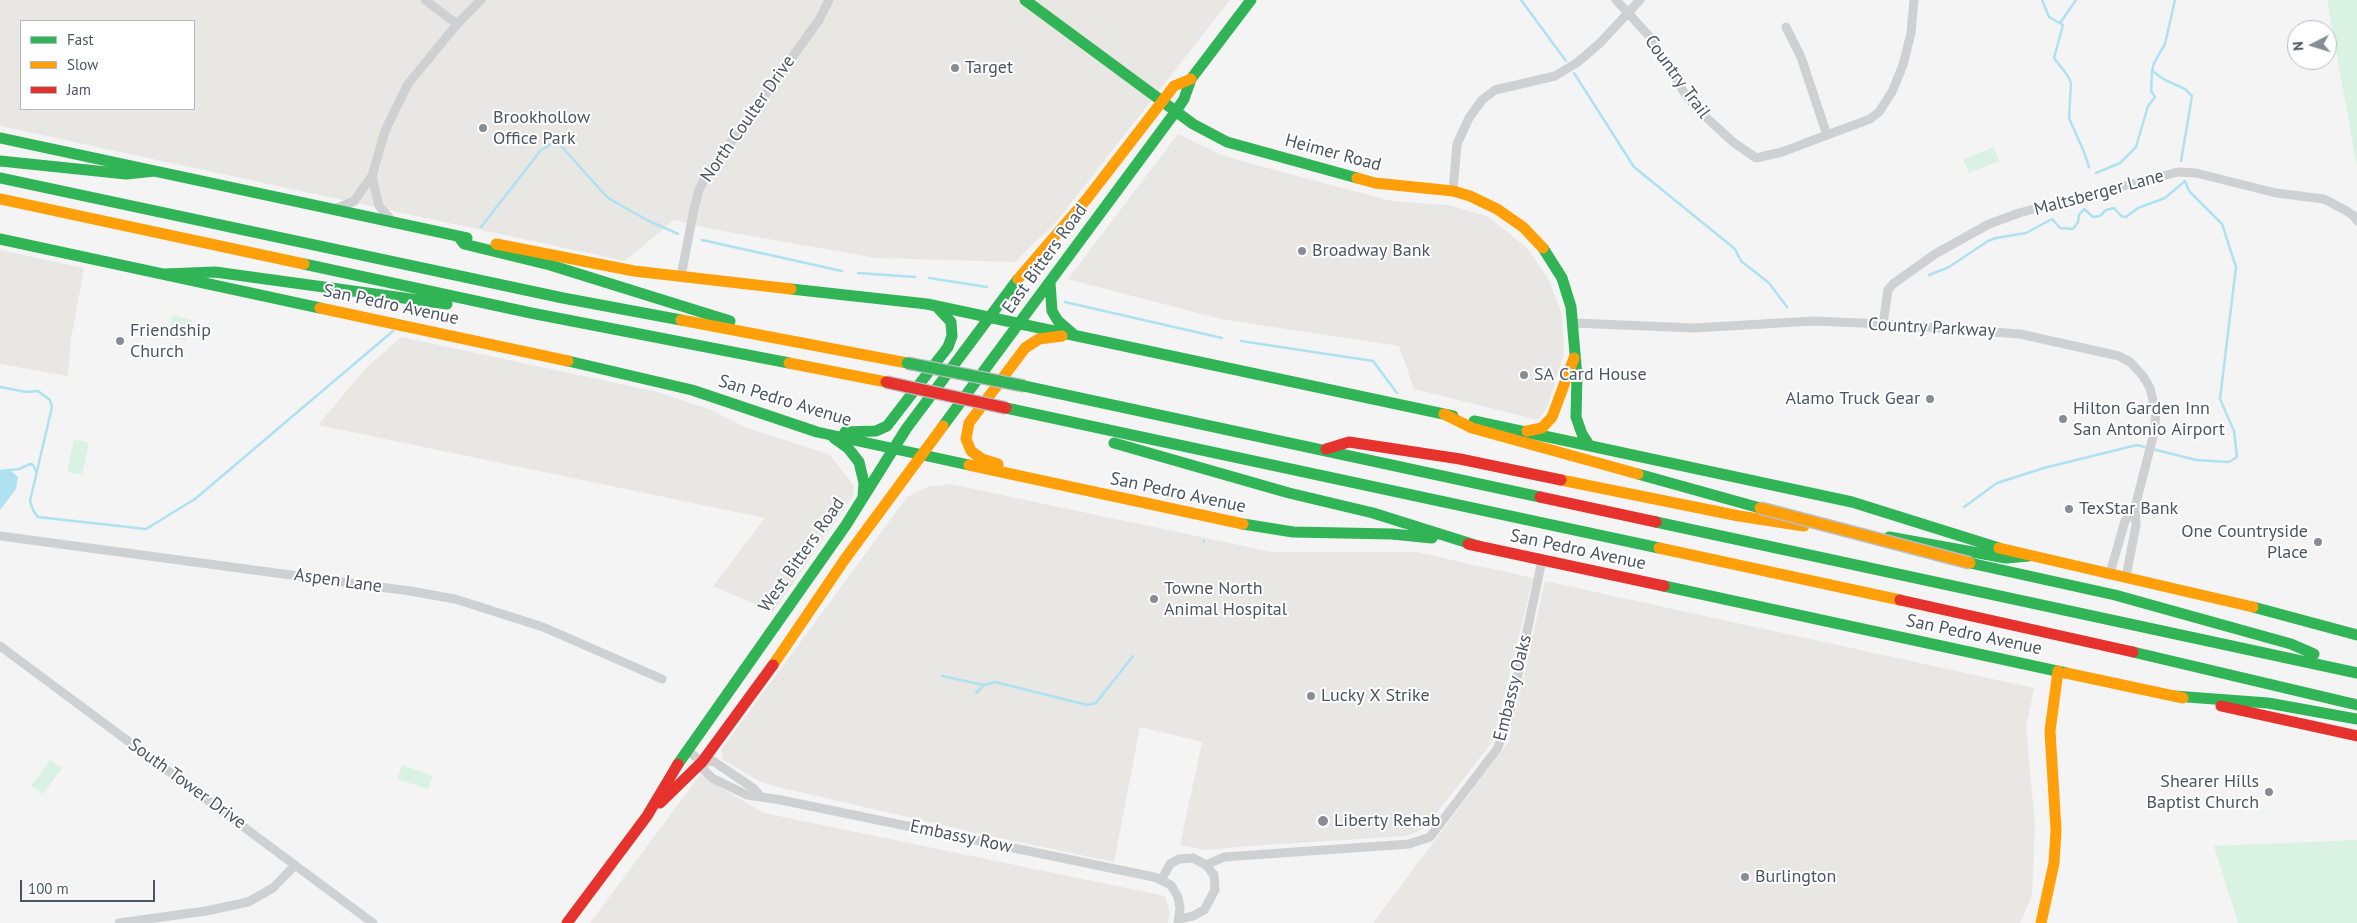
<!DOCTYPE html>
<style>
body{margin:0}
#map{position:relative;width:2357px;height:923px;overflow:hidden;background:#f4f4f4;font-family:"PT Sans",sans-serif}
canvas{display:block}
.legend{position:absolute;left:20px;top:20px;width:175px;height:90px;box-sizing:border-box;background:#fff;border:1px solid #b7bbc0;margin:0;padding:6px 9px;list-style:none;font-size:15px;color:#4a5661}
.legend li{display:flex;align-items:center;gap:10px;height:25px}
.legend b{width:25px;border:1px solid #b7bbc0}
.north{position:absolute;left:2287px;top:20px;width:50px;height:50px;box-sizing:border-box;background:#fff;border:1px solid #b7bbc0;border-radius:50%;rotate:265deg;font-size:14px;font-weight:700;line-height:20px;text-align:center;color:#4a5661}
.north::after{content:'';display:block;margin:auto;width:18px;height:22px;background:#868d94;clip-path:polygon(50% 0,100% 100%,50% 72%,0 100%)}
.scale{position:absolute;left:20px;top:880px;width:135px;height:22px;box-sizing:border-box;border:2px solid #4a5661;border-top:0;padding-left:6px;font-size:15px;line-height:18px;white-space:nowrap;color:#4a5661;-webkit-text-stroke:4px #fff;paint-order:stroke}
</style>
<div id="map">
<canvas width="2357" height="923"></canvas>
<ul class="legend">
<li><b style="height:6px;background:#30b455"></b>Fast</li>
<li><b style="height:6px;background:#ff9f0a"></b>Slow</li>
<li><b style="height:6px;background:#e5322d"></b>Jam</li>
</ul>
<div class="north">N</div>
<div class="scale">100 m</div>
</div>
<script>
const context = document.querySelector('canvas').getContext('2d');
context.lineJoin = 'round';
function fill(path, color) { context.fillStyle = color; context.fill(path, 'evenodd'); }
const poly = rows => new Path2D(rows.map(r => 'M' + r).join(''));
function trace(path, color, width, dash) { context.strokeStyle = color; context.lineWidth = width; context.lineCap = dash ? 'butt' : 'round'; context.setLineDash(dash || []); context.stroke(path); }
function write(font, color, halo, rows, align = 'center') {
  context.font = font + ' "PT Sans",sans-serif'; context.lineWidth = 4; context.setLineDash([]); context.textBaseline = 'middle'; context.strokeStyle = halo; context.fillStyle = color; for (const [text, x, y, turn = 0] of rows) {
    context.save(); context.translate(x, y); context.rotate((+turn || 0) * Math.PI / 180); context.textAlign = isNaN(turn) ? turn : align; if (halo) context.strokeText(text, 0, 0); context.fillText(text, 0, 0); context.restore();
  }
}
const commercial = poly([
 [0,0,1230,0,1057,221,1015,262,876,258,706,228,674,220,625,261,0,126],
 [21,21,194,21,194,109,21,109],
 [1178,134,1222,155,1263,167,1392,201,1448,205,1489,217,1528,249,1550,282,1562,314,1564,354,1547,408,1538,420,1414,389,1399,346,1220,319,1068,279],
 [0,250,84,268,71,339,68,376,0,364],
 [401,337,658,392,711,410,747,428,829,454,854,486,853,496,773,612,713,586,765,518,318,425,366,368],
 [950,484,1272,552,1416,552,1533,578,1493,741,1424,829,1406,836,1250,846,1206,850,1180,845,1202,742,1140,727,1114,862,981,834,782,788,761,782,723,760,721,750,907,497,927,487],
 [1545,581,2034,688,2026,727,2035,825,2032,896,2020,923,1373,923,1509,741],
 [700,775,764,813,1165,896,1170,914,1168,923,590,923]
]);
const green = poly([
 [2327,0,2357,0,2357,167],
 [1994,147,1999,161,1969,173,1963,159],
 [173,315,192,320,186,341,167,336],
 [74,439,89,443,82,475,67,472],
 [50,760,62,768,43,794,31,786],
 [402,765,433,776,428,789,397,779],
 [2357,840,2357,923,2238,923,2214,846]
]);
const water = poly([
 [0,470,11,471,18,477,16,489,0,510]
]);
const stream = poly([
 [1521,0,1566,61],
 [2042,0,2049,17,2063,25,2054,58,2068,76,2071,83,2069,118,2084,152,2089,167],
 [2175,0,2165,44,2154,63,2152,71,2165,80,2185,89,2192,96,2181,161],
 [2060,23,2076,0],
 [1574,73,1634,167,1735,249,1741,261,1769,283,1787,307],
 [2096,173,2120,163,2136,147,2148,106,2155,97,2151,91,2152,72],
 [481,227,541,150,553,143,561,146,608,198,647,220,678,234],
 [702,240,842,271],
 [858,273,915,277],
 [1929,275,1949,267,1988,241,1996,238,2026,233,2052,219,2060,228,2073,229,2078,222,2079,215,2084,209,2093,217,2100,216,2106,210,2114,208,2121,216,2126,217,2138,208,2165,198,2185,181,2189,191,2222,224,2236,267,2220,399,2234,431,2237,457,2229,462,2196,460,2137,445,2044,468,1997,483,1964,507],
 [929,278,987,287],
 [1065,302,1222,338],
 [1241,341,1373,361,1397,393],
 [0,387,26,392,38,391,50,400,52,407,30,501,33,510,38,517,146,529,195,499,393,331],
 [0,471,19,469,30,464,33,465,37,473],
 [1204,542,1204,541],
 [942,676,984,685,995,682,1087,705,1096,703,1133,656],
 [976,693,984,685]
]);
const street = poly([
 [425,0,457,24],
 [1616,0,1650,37,1683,91,1697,109,1733,142,1756,158,1782,152,1827,135,1870,119,1879,112,1892,92,1903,65,1911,33,1914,0],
 [1786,27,1801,57,1827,135],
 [1453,191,1457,144,1469,118,1482,100,1495,90,1555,76,1578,62,1600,43,1640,0],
 [337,208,354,201,372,176],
 [393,222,379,206,372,176,385,131,408,84,457,24,481,0],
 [681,276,694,209,699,190,705,178,819,20,829,0],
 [1574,323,1694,328,1814,321,1883,324,2020,334,2119,356,2130,362,2143,376,2150,388,2156,413,2154,433,2135,507,2136,525,2126,577],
 [1883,324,1888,290,1893,284,1935,254,1989,224,2019,213,2178,172,2196,173,2276,193,2324,199,2345,210,2354,216,2357,221],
 [0,536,410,591,455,599,543,627,662,679],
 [2110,573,2125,521,2135,507],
 [0,646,373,923],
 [687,750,702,762,704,770,712,778,747,795,781,800,1154,877,1171,885,1178,897,1180,908,1178,923],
 [702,762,713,761,753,788,760,796],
 [1206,865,1224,857,1409,844,1430,837,1497,749,1508,722,1542,560],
 [1161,880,1170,864,1179,859,1193,858,1206,865,1214,875,1215,890,1204,910,1193,916,1179,919],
 [119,923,206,911,248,902,273,888,295,865]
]);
const fast = poly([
 [1025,0,1193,124,1227,142,1357,178],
 [0,138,467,238],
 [0,161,126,174,155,171],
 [0,178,563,298,681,320],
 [458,236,464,244,550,265,730,321],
 [0,239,320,308],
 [1543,248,1562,278,1571,307,1577,377,1576,417,1582,434,1589,445],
 [304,264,531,313,789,363],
 [165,274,215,272,447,304],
 [1050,283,1052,311,1058,321,1072,333],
 [791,289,927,304,1453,416],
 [568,361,692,390,817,432,969,465],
 [1024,386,1540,497],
 [1006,408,1659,548],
 [1474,421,1852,502,1999,548],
 [943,426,1176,111,1184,99,1191,79,1251,0],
 [845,432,876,431,887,426,948,347,952,336,951,322,937,307],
 [834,438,848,448,859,462,864,483,863,497],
 [1114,443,1289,493,1373,513,1478,546],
 [1638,474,1760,508],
 [1656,522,2357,673],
 [1243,524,1293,532,1392,534,1432,538],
 [1889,537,2006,558,2029,556],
 [1970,563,2115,595,2291,644,2314,654],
 [1664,586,2066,673],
 [2253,607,2357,635],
 [2133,652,2357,705],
 [2174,696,2268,703,2357,719],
 [678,764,846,525,906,429,1018,279]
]);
const slow = poly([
 [1357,178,1375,183,1453,191,1470,196,1497,209,1523,227,1543,248],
 [0,199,304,264],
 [496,244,634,271,791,289],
 [1018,279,1086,200,1174,86,1191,79],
 [320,308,568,361],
 [681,320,907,363],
 [789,363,886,382],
 [1444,414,1472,428,1638,474],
 [1527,431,1542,428,1552,417,1574,358],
 [998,464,982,459,971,451,966,439,969,423,1025,348,1039,339,1062,336],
 [969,465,1243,524],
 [1561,480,1739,516,1804,526],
 [1659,548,1900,600],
 [1999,548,2253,607],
 [773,665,845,559,943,426],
 [2066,673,2183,698],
 [2041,923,2054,863,2056,830,2050,731,2058,671]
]);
const jam = poly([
 [1326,449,1349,442,1460,459,1561,480],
 [1540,497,1656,522],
 [1468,544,1664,586],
 [1900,600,2133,652],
 [2221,706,2357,736],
 [660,803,702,762,773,665],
 [567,923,647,816,678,764]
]);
const fastBridge = poly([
 [907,363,1024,386]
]);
const slowBridge = poly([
 [1760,508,1970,563]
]);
const jamBridge = poly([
 [886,382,1006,408]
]);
const markers = [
 [955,68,5,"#868d94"],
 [483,128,5,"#868d94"],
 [1302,251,5,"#868d94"],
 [120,341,5,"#868d94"],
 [1524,375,5,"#868d94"],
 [1930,399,5,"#868d94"],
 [2063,419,5,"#868d94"],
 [2069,509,5,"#868d94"],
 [2318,542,5,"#868d94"],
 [1154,599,5,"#868d94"],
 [1311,696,5,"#868d94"],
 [2269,792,5,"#868d94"],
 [1323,821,6,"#868d94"],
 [1745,877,5,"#868d94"]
];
const poiNames = [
 ["Target",965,68],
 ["Brookhollow",493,118],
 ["Office Park",493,139],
 ["Broadway Bank",1312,251],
 ["Friendship",130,331],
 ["Church",130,352],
 ["SA Card House",1534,375],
 ["Alamo Truck Gear",1920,399,"right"],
 ["Hilton Garden Inn",2073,409],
 ["San Antonio Airport",2073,430],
 ["TexStar Bank",2079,509],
 ["One Countryside",2308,532,"right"],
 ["Place",2308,553,"right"],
 ["Towne North",1164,589],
 ["Animal Hospital",1164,610],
 ["Lucky X Strike",1321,696],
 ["Shearer Hills",2259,782,"right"],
 ["Baptist Church",2259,803,"right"],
 ["Liberty Rehab",1334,821],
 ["Burlington",1755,877]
];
const streetNames = [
 ["Country Trail",1677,77,54],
 ["North Coulter Drive",748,119,-55],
 ["Heimer Road",1333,153,15],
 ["Maltsberger Lane",2099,193,-15],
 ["East Bitters Road",1045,259,-54],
 ["San Pedro Avenue",391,305,12],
 ["Country Parkway",1932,328,3],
 ["San Pedro Avenue",785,401,17],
 ["San Pedro Avenue",1178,493,12],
 ["San Pedro Avenue",1578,550,12],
 ["West Bitters Road",802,555,-55],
 ["Aspen Lane",338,581,8],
 ["San Pedro Avenue",1974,635,12],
 ["Embassy Oaks",1513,688,-76],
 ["South Tower Drive",187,784,36],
 ["Embassy Row",961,837,12]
];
fill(commercial, '#e8e7e3');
fill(green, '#d9f2e3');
fill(water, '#aee2f0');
trace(stream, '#aee2f0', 2.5);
trace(street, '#ced0d2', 9);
trace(fast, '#30b455', 11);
trace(slow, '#ff9f0a', 11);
trace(jam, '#e5322d', 11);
trace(fastBridge, '#b9bec3', 14, []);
trace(slowBridge, '#b9bec3', 14, []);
trace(jamBridge, '#b9bec3', 14, []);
trace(fastBridge, '#30b455', 11);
trace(slowBridge, '#ff9f0a', 11);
trace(jamBridge, '#e5322d', 11);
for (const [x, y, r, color] of markers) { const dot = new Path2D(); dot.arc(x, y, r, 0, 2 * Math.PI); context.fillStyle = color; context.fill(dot); trace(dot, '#fff', 2); }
write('18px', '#4a5661', '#fff', poiNames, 'left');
write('18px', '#4a5661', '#fff', streetNames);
</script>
